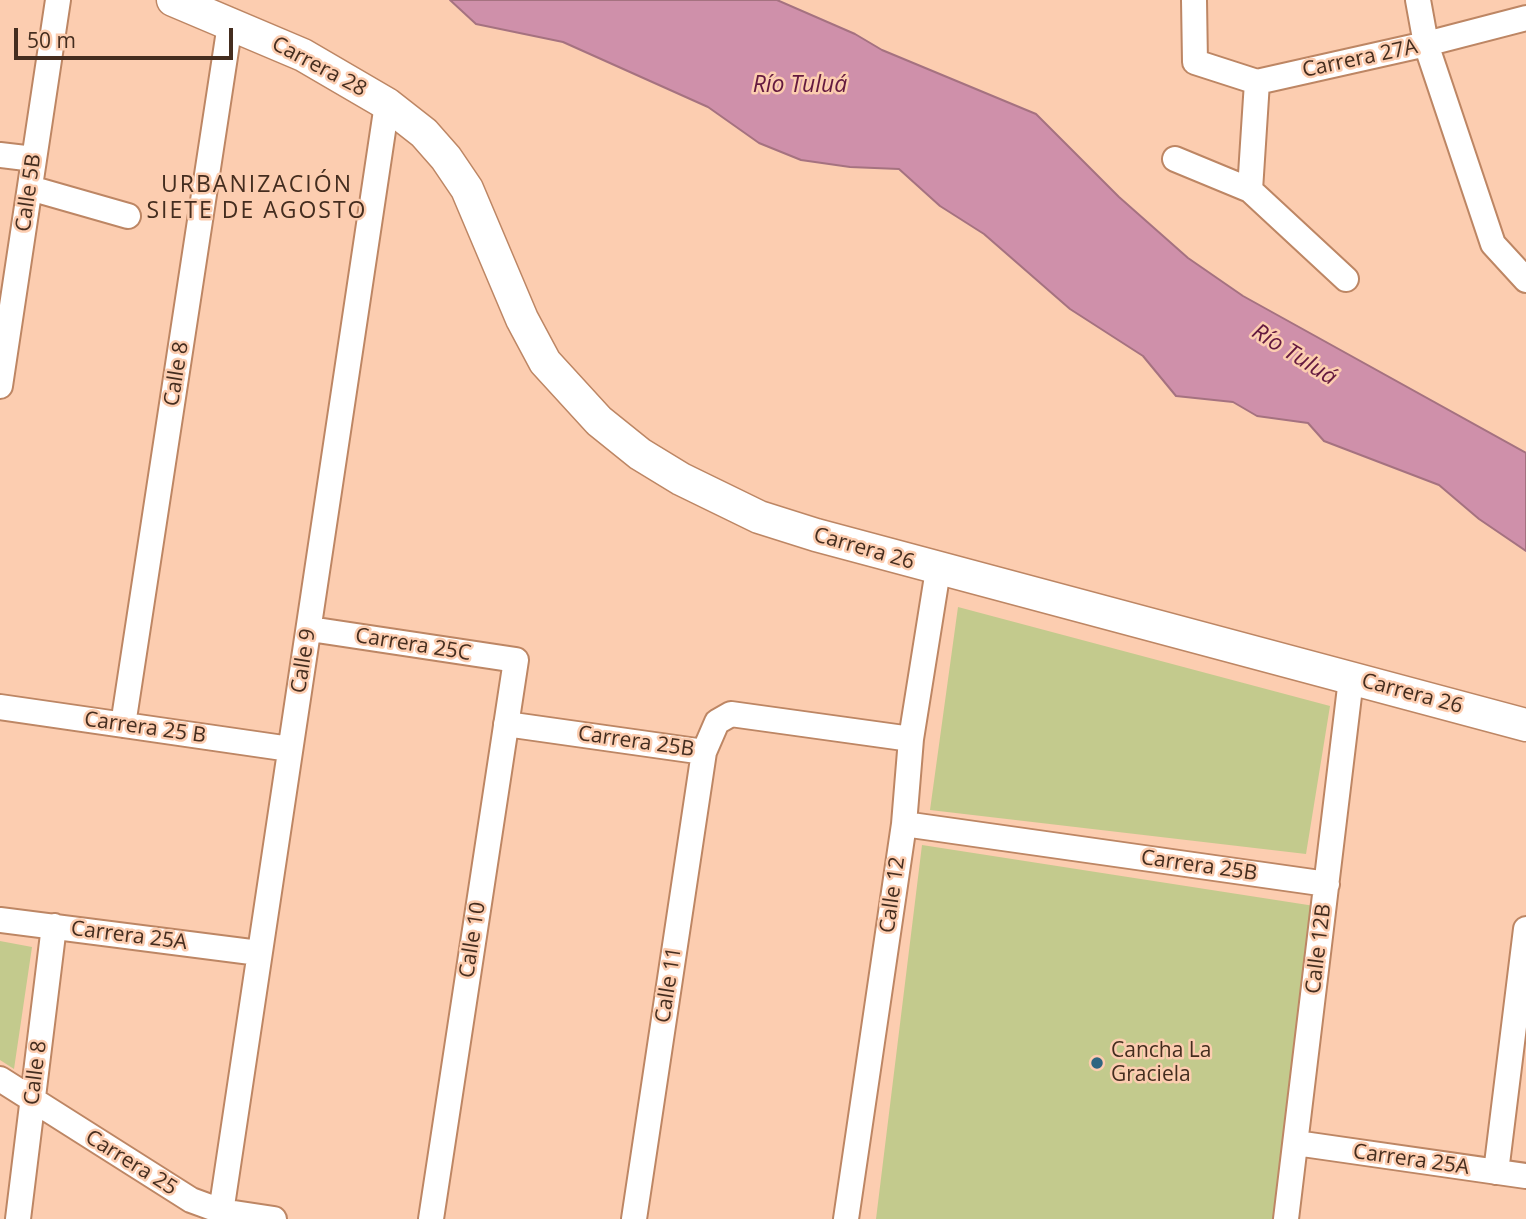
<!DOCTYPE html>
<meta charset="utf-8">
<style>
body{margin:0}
#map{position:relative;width:1526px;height:1219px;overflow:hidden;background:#fccdb0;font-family:"Open Sans",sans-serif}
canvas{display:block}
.scale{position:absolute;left:14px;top:28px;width:219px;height:32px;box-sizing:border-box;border:4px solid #442d1f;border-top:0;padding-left:9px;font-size:21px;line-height:24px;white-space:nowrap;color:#442d1f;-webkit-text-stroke:5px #fccdb0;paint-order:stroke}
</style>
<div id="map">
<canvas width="1526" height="1219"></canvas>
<div class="scale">50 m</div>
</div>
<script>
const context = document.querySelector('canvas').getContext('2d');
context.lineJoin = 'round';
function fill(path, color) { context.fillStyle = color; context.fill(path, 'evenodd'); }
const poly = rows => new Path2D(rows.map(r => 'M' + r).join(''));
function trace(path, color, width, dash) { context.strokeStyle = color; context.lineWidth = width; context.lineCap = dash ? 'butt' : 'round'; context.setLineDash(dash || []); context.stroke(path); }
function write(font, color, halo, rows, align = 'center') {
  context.font = font + ' "Open Sans",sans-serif'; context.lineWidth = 5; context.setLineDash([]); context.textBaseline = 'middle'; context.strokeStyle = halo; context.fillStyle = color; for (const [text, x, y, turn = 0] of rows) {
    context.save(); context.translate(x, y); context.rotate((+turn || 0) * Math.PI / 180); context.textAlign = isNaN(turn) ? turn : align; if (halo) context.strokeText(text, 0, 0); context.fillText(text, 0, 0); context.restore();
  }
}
const green = poly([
 [958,607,1330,706,1306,854,930,810],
 [922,845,1321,907,1277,1219,876,1219],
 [0,941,32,947,14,1069,0,1060]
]);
const water = poly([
 [450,0,777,0,855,34,882,50,1036,114,1119,197,1188,258,1243,296,1526,453,1526,551,1479,519,1439,485,1324,441,1308,423,1257,416,1233,402,1176,396,1143,356,1070,309,984,234,940,206,899,169,850,167,801,160,759,143,708,107,563,42,476,24,450,0]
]);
const minor = poly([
 [1194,0,1195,62,1257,82,1426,44,1526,18],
 [1418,0,1426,44,1493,244,1526,280],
 [0,155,34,159],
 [1175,159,1250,190,1346,279],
 [30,188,128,216],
 [1250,190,1257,82],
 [0,386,58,0],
 [310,629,516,660,431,1219],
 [0,707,290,749],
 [506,724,704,752,717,722,731,714,911,739],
 [123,725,230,24],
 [904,824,1327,884],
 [0,920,259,953],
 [0,1079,191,1200,221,1211,274,1219],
 [1296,1143,1526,1176],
 [1496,1172,1526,929],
 [18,1219,54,926],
 [220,1219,387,104],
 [634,1219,704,752],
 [846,1219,904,824,911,739,938,570],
 [1286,1219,1351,679]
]);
const tertiary = poly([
 [173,0,303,55,387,104,424,133,446,158,467,189,522,319,545,362,599,421,640,454,681,479,759,517,816,535,1526,725]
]);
const markers = [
 [1097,1063,7,"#2f6581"]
];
const streetNames = [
 ["Carrera 27A",1360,59,-12],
 ["Carrera 28",319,67,28],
 ["Calle 5B",29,193,-82],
 ["Calle 8",177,374,-81],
 ["Carrera 26",864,549,16],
 ["Carrera 25C",413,645,9],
 ["Calle 9",304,661,-81],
 ["Carrera 26",1412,694,15],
 ["Carrera 25 B",145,728,8],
 ["Carrera 25B",636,742,8],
 ["Carrera 25B",1199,866,8],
 ["Calle 12",893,895,-82],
 ["Carrera 25A",129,936,7],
 ["Calle 10",473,940,-81],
 ["Calle 12B",1319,949,-83],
 ["Calle 11",669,985,-81],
 ["Calle 8",36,1073,-83],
 ["Carrera 25A",1411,1160,8],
 ["Carrera 25",131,1163,32]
];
const poiNames = [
 ["Cancha La",1111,1051],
 ["Graciela",1111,1075]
];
const waterNames = [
 ["Río Tuluá",800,85],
 ["Río Tuluá",1294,355,32]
];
const neighbourhoodNames = [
 ["URBANIZACIÓN",257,185],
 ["SIETE DE AGOSTO",257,211]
];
fill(green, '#c3ca8d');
fill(water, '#cf90aa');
trace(water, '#a57280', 2);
trace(minor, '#bd8664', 28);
trace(tertiary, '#bd8664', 35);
trace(minor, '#fff', 24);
trace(tertiary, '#fff', 32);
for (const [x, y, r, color] of markers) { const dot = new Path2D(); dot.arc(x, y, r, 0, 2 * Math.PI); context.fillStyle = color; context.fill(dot); trace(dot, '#fccdb0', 2.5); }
write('21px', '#442d1f', '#fccdb0', streetNames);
write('21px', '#442d1f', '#fccdb0', poiNames, 'left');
write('italic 23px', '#63193f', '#fccdb0', waterNames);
context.letterSpacing = '2px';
write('23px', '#442d1f', '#fccdb0', neighbourhoodNames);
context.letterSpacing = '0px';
</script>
